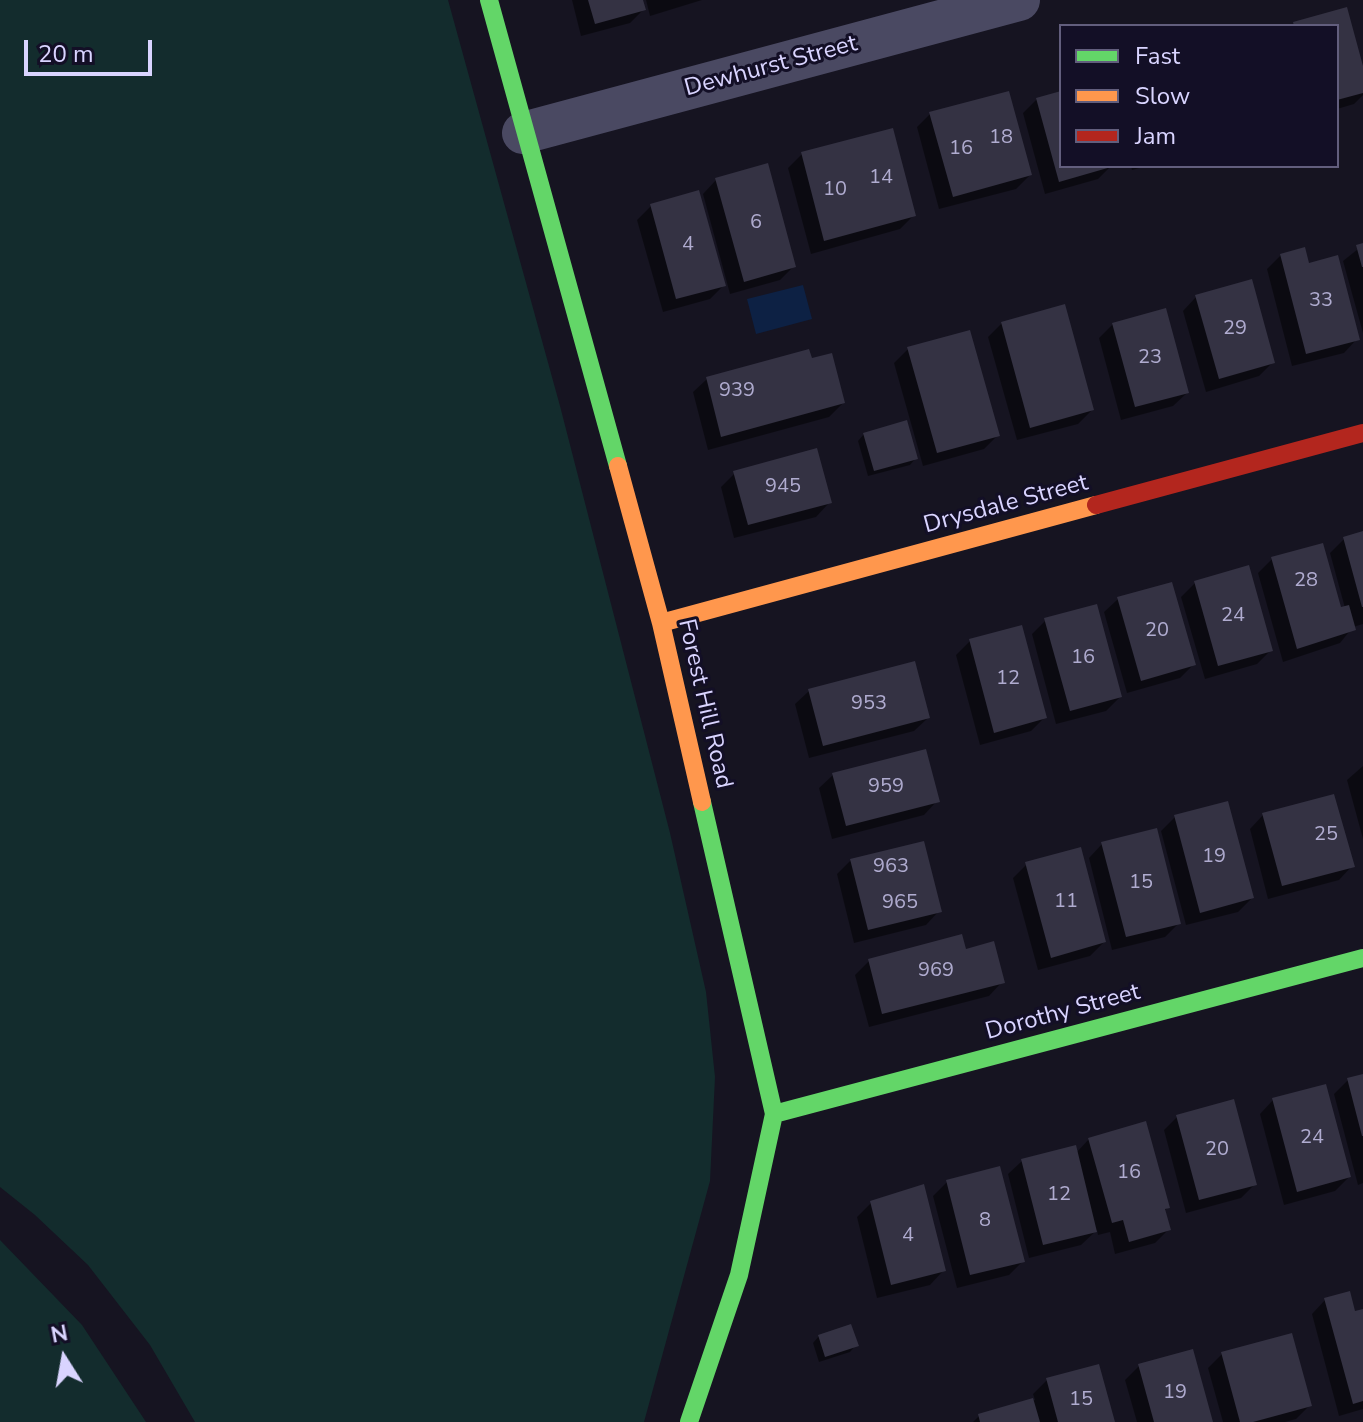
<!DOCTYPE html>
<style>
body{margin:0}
#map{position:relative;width:1363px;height:1422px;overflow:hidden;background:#161421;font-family:"Nunito Sans",sans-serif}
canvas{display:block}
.legend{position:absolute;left:1059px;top:24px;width:280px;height:144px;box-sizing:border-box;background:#130f26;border:2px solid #625e7d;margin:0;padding:10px 14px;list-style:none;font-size:24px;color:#d9d4ff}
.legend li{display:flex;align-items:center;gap:16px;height:40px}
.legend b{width:40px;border:2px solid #625e7d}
.north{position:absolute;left:24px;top:1318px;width:80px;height:80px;-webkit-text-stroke:6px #130f26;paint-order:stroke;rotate:349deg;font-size:22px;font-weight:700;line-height:32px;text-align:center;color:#d9d4ff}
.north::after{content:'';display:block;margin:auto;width:28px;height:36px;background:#d9d4ff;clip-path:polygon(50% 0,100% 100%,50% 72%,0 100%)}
.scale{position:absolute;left:24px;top:40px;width:128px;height:36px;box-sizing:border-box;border:4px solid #d9d4ff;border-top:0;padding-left:10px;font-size:24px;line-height:28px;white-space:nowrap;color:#d9d4ff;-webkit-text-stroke:6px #130f26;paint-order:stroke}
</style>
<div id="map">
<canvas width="1363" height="1422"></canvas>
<ul class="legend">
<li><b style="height:10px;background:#63d668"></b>Fast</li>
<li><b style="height:10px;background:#ff974d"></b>Slow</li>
<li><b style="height:10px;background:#b3261e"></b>Jam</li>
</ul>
<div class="north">N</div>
<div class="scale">20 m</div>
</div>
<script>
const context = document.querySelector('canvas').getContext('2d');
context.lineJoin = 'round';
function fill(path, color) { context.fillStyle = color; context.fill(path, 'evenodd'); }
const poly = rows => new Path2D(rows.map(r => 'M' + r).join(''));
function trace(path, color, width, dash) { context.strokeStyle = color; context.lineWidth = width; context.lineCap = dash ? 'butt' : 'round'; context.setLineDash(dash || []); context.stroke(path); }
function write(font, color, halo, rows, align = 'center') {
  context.font = font + ' "Nunito Sans",sans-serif'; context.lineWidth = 6; context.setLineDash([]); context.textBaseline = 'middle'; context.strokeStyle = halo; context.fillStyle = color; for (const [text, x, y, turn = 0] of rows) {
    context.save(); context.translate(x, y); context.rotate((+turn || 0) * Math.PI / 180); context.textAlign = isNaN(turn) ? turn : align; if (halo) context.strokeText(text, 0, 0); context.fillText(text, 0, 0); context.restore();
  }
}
const green = poly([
 [0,0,448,0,560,406,670,833,706,992,715,1077,710,1181,644,1422,195,1422,150,1345,88,1265,35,1215,0,1187],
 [0,1240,82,1325,146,1422,0,1422]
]);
const water = poly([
 [803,285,812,319,756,334,747,299]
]);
const shadow = poly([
 [572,0,641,0,644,9,630,23,581,36],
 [646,0,702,0,650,16],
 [1346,10,1363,73,1363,95,1354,104,1337,109,1337,26,1292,26],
 [1061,93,1061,166,1111,166,1098,179,1045,194,1023,113,1037,99],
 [930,114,1030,175,1016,189,939,209,917,127],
 [802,154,914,215,900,229,811,254,788,168],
 [1131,166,1147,166,1132,170],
 [716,180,794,266,780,280,730,294,703,194],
 [651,206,724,285,710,299,663,312,637,220],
 [1363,245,1363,333,1343,261],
 [1281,255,1307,265,1357,339,1344,353,1292,366,1267,269],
 [1196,297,1273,362,1259,376,1206,392,1183,311],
 [1002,323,1092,410,1078,424,1017,440,988,337],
 [1113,324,1187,393,1173,406,1121,420,1099,338],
 [908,349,998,435,984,449,923,466,894,363],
 [810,361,843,403,829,417,708,450,693,392,707,379],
 [864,434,916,458,910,465,868,476,858,441],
 [735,473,829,503,816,517,734,538,721,487],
 [1363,533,1363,624,1353,627,1340,643,1283,662,1258,573,1272,559,1340,609,1345,608,1330,553,1344,539],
 [1195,583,1271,650,1257,664,1205,679,1181,597],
 [1118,599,1194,664,1180,678,1127,693,1104,612],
 [1046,620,1120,697,1106,711,1056,724,1032,634],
 [970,641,1045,717,1031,731,980,745,956,655],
 [809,691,928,718,914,731,809,758,795,704],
 [1363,766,1363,839,1347,780],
 [833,775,937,801,924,815,832,839,819,788],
 [1263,815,1352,866,1339,880,1268,899,1250,829],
 [1175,817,1252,898,1238,912,1186,925,1161,831],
 [1102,844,1179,923,1165,937,1112,950,1089,858],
 [851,860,939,911,926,925,854,943,837,874],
 [1027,864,1104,942,1090,956,1038,970,1013,878],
 [964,951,1002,982,989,996,869,1027,855,975,869,961],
 [1363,1076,1363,1183,1358,1185,1334,1094,1348,1080],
 [1273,1100,1349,1177,1335,1191,1284,1205,1260,1114],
 [1177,1117,1255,1184,1241,1198,1186,1213,1164,1130],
 [1089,1139,1167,1208,1164,1211,1169,1229,1155,1243,1115,1254,1110,1232,1098,1235,1097,1230,1081,1245,1029,1258,1008,1174,1022,1161,1076,1153],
 [947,1182,1023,1261,1009,1275,957,1288,933,1196],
 [871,1203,943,1271,930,1285,877,1298,857,1217],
 [1325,1300,1354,1313,1363,1311,1363,1409,1339,1416,1312,1314],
 [819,1336,856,1345,850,1352,819,1362,813,1343],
 [1222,1354,1310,1405,1296,1419,1285,1422,1223,1422,1208,1368],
 [1139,1366,1211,1422,1137,1422,1125,1380],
 [1047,1380,1113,1422,973,1422,979,1416,1035,1400,1033,1394]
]);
const building = poly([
 [588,0,643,0,646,10,595,24],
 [1347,7,1363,66,1363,93,1337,100,1337,26,1294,26,1293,22],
 [1009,91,1032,175,953,197,929,112],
 [1061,91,1061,166,1111,167,1059,182,1036,98],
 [893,128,916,216,824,241,801,152],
 [768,163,796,267,744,282,715,178],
 [699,190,726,286,676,299,650,204],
 [1363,243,1363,267,1362,267,1356,245],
 [1305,247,1309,263,1338,255,1360,340,1306,354,1280,254],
 [1252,279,1275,363,1219,379,1195,295],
 [1065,304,1094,410,1030,428,1001,322],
 [1166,308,1189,393,1135,407,1112,323],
 [970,330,1000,436,937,453,907,347],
 [809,349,812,358,832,353,845,403,721,437,706,377],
 [907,420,918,459,874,471,863,433],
 [817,448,832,503,748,525,733,471],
 [1363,531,1363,607,1362,607,1343,537],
 [1323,543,1341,607,1349,605,1356,630,1297,649,1271,557],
 [1249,565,1273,651,1218,666,1194,581],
 [1172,582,1196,665,1141,681,1117,597],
 [1097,604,1122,697,1070,711,1044,618],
 [1022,625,1047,718,994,733,969,639],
 [915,661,930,718,823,746,808,689],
 [926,749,940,802,846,826,832,773],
 [1334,794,1355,867,1282,886,1262,813],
 [1228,801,1254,898,1200,913,1174,815],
 [1157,828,1181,924,1126,937,1101,842],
 [924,841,942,912,868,930,850,859],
 [1081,847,1106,942,1051,958,1025,862],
 [962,934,966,949,994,941,1005,983,882,1014,868,959],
 [1363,1074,1363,1136,1362,1136,1347,1078],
 [1326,1084,1351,1177,1297,1192,1272,1098],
 [1234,1099,1257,1185,1199,1200,1176,1115],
 [1146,1121,1170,1208,1165,1209,1171,1230,1129,1242,1123,1220,1112,1223,1088,1138],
 [1076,1145,1097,1232,1043,1245,1021,1159],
 [1000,1166,1025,1262,970,1275,946,1180],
 [924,1184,946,1271,891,1285,870,1201],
 [1350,1291,1355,1311,1363,1309,1363,1401,1353,1404,1324,1298],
 [851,1324,859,1346,825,1357,818,1335],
 [1292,1333,1312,1406,1253,1422,1240,1422,1221,1352],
 [1193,1349,1213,1422,1154,1422,1138,1364],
 [1099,1364,1115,1422,1058,1422,1046,1378],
 [1033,1398,1040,1422,980,1422,978,1414]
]);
const street = poly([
 [523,133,1019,0]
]);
const fast = poly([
 [489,0,618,466],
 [774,1114,1363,958],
 [689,1422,739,1275,774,1114,702,802]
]);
const slow = poly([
 [618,466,661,623,702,802],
 [661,623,1096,505]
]);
const jam = poly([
 [1096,505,1363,433]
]);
const numberNames = [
 ["18",1001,138],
 ["16",961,149],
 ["14",881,178],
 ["10",835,190],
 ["6",756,223],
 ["4",688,245],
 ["33",1321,301],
 ["29",1235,329],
 ["23",1150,358],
 ["939",737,391],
 ["945",783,487],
 ["28",1306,581],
 ["24",1233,616],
 ["20",1157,631],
 ["16",1083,658],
 ["12",1008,679],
 ["953",869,704],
 ["959",886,787],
 ["25",1326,835],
 ["19",1214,857],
 ["963",891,867],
 ["15",1141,883],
 ["11",1066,902],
 ["965",900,903],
 ["969",936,971],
 ["24",1312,1138],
 ["20",1217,1150],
 ["16",1129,1173],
 ["12",1059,1195],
 ["8",985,1221],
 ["4",908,1236],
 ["19",1175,1393],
 ["15",1081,1400]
];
const streetNames = [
 ["Dewhurst Street",771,67,-15],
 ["Drysdale Street",1006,505,-15],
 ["Forest Hill Road",704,704,77],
 ["Dorothy Street",1063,1013,-15]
];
fill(green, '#132c2d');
fill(water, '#0d2144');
fill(shadow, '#0007');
fill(building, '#343243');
trace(street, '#4a4962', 42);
trace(fast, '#63d668', 18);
trace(slow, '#ff974d', 18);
trace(jam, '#b3261e', 18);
write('20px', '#b0acd0', null, numberNames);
write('24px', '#d9d4ff', '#130f26', streetNames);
</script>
